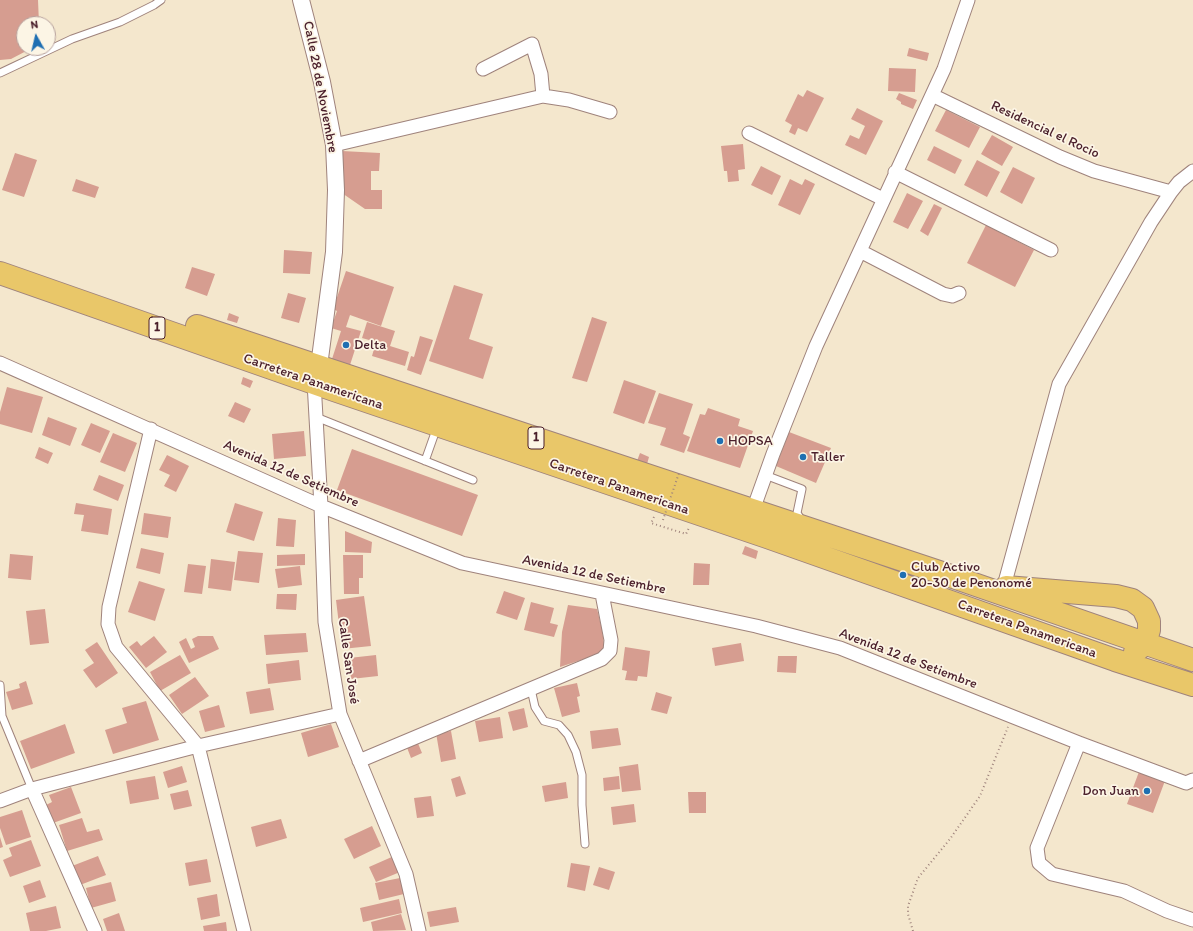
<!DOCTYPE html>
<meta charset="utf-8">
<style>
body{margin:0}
#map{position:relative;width:1193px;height:931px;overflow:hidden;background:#f4e7cd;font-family:Itim,sans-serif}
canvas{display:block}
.north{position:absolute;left:16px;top:16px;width:40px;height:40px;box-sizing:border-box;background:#fcf5e5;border:1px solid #b59f9b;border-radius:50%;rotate:352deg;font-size:11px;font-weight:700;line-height:16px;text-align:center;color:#4a1f2b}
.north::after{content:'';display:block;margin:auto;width:14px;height:18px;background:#1f6fb2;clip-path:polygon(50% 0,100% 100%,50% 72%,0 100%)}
</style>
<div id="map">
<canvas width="1193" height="931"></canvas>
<div class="north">N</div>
</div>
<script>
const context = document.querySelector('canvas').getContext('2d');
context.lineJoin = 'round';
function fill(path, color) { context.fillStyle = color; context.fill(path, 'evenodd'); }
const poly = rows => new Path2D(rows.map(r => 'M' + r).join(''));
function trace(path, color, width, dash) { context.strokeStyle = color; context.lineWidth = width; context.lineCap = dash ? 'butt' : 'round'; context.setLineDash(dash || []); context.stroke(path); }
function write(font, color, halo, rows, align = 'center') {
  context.font = font + ' Itim,sans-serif'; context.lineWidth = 3.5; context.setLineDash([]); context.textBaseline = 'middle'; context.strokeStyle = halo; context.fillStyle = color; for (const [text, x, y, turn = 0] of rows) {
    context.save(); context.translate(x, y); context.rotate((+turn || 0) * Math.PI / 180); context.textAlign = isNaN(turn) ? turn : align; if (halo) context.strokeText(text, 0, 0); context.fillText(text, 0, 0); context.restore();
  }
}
const building = poly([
 [0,0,38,0,39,24,24,24,24,48,32,48,11,59,0,60],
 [909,48,929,53,927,61,907,56],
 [889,68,916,69,915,92,888,91],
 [807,90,824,98,807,132,798,128,795,135,789,132,792,125,785,121,798,94,803,97],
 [899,93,917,100,913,109,901,104,901,102,896,99],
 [857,108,883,121,866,155,845,145,850,135,859,139,865,126,851,119],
 [946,110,980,127,969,148,935,131],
 [992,135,1013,147,1002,166,981,154],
 [743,144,745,169,738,170,739,181,728,182,727,171,724,171,721,146],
 [934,146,962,160,955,174,927,160],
 [342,151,380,153,379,171,371,171,371,190,382,190,382,209,365,209,339,191],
 [15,153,37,160,24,197,2,190],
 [977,160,1000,172,987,197,964,185],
 [761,166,781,176,772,195,751,185],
 [1013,167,1035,178,1022,204,1000,192],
 [76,179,99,187,95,198,72,191],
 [790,179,802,185,805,179,815,184,800,215,778,205],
 [907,193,923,201,908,229,893,222],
 [934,204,942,208,928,236,920,231],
 [986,225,1034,250,1015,287,967,263],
 [284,250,312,252,310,274,283,273],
 [192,267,215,274,207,296,185,288],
 [346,271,394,287,381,326,350,315,346,327,361,331,350,365,332,359,341,331,331,328,337,311,333,309],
 [454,285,483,294,469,339,493,347,483,379,429,361],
 [288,293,306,298,299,323,281,318],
 [229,313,239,317,237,323,227,320],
 [592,317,607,322,587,382,572,378],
 [367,322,395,331,390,346,409,352,405,366,372,356,376,342,362,338],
 [420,336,433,340,421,375,407,370,411,356,414,357],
 [243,377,253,381,250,388,241,384],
 [624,380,656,391,644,424,613,413],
 [7,387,43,397,32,433,0,424,0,412],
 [659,393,693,404,683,434,690,437,684,453,660,445,666,428,648,423],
 [235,402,251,409,244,423,228,416],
 [708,408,740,419,738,426,753,431,740,468,687,451,700,414,705,415],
 [48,417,77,428,70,446,42,435],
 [91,423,110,431,100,453,81,445],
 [304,431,306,456,274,459,272,434],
 [789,432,831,448,816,483,776,466],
 [113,433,137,443,125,472,100,462],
 [39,447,53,453,48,464,35,458],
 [352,449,478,495,462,536,337,490],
 [640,453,649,457,647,464,637,461],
 [167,455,189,466,176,492,164,486,170,475,159,470],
 [99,475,124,485,118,501,93,490],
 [76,503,112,509,108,535,81,531,84,515,74,514],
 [235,503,263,512,254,541,226,532],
 [144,513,171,517,168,538,141,534],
 [278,518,296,520,294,547,276,546],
 [345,531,372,542,371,553,345,552],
 [745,546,758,551,756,559,742,554],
 [141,548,164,553,160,574,136,568],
 [238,551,263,553,259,583,234,580],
 [10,554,33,556,31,580,8,578],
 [305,554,305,565,277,566,277,555],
 [343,555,363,555,363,578,359,578,359,594,344,594],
 [211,559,235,562,231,591,208,588],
 [694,563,710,564,709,585,693,585],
 [188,564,206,566,202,594,184,592],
 [300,566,302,585,278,588,275,569],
 [139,581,165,589,155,621,128,612],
 [504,591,525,598,517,620,496,613],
 [277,594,297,594,296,610,276,609],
 [364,596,371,646,342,649,336,600],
 [531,602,554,608,550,623,558,625,554,637,524,630],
 [568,605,597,609,602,629,605,652,560,667,562,632],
 [45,609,49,643,30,645,26,611],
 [306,633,308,652,266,655,264,635],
 [154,636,167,652,146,668,129,647,137,641,141,646],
 [198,636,213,636,219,649,189,663,179,642,186,638,191,649,195,647,192,639],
 [97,642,118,673,96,688,83,670,94,663,85,650],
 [741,643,744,661,715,666,712,648],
 [625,647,650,651,647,677,638,676,637,681,625,680,627,671,622,670],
 [180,655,191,673,160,691,150,672],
 [376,655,378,676,351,679,349,658],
 [778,656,797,656,796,673,777,672],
 [299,660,301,680,268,684,266,664],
 [195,677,209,696,182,714,169,695],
 [26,681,33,704,12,710,6,692,20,688,19,684],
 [577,683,580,696,577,697,580,712,562,717,554,688],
 [270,688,274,710,250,714,246,692],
 [656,692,672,697,667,714,651,710],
 [146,701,159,740,113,754,105,730,127,723,122,708],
 [219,705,225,727,205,732,199,711],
 [524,708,528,727,513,731,508,712],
 [500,717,503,738,479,742,475,721],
 [65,724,75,753,31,769,20,741],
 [331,724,339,747,308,757,301,733],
 [618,728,621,745,592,749,590,731],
 [451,731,456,759,441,762,436,733],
 [417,741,422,753,411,758,406,745],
 [638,764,641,790,622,792,619,767],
 [182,766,187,782,168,788,163,772],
 [1140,769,1166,778,1153,813,1127,804],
 [155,776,159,799,130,804,126,781],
 [460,776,466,794,456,797,451,779],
 [619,776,620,789,604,791,603,778],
 [566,782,568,798,545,802,542,786],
 [71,787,81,813,53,823,46,805,52,802,49,795],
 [188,790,192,806,174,810,170,794],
 [688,792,706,792,706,813,689,813],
 [431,796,434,816,417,818,414,798],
 [634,804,636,822,613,825,611,807],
 [22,810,31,837,6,845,0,828,0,817],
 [82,818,87,832,99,829,103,840,67,851,59,825],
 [281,819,287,838,256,847,251,827],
 [372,826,381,846,354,859,344,839],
 [0,837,3,847,0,848],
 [31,840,41,866,10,877,3,860,12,856,9,848],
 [98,856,106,875,80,885,72,866],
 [394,856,400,872,376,882,369,867],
 [207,859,211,882,189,886,185,863],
 [571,863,590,866,585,891,567,887],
 [599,867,615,872,609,890,593,885],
 [400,878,404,894,379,900,375,883],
 [40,880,46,897,29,903,23,886],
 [111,882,116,901,91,908,86,888],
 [217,894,220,916,201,920,197,898],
 [399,899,402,913,363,922,360,908],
 [56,906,61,928,46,931,30,931,26,913],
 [456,907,459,922,430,927,427,912],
 [119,913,125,931,107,931,103,919],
 [401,914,406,930,373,931,371,922],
 [226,922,227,931,204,931,203,926]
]);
const path = poly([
 [654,517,651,523,686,534,689,528],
 [913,931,908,914,908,906,918,878,950,839,980,796,1008,727]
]);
const service = poly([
 [0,73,72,39,120,22,154,5,161,0],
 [316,417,473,480],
 [425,461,437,427],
 [765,475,802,489,797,513,802,521],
 [0,685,2,716,32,789],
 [531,689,535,707,544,721,559,725,568,735,576,752,582,775,582,805,585,844]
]);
const minor = poly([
 [483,69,532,44,541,74,543,96],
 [932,95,1060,157,1094,171,1171,192],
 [749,133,883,199],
 [334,145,543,96,569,100,610,112],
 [895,172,1051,250],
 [860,251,943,294,952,296,959,293],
 [0,363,321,506,462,563,756,626,840,648,1079,743,1186,783,1193,780],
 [314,382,321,506,325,622,340,714,406,874,419,931],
 [151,429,109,607,108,624,116,647,198,746,244,931],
 [753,510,773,454,816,346,944,69,968,0],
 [1004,586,1059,384,1151,222,1171,192,1179,182,1193,171],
 [1079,743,1037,848,1039,863,1052,874,1124,891,1167,911,1193,920],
 [359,761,602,659,610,651,611,640,602,594],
 [32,789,95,931],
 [0,801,32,789,198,746,340,714]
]);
const tertiary = poly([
 [301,0,322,82,334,145,336,190,334,252,319,366]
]);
const trunk = poly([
 [0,273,334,390,767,537,1115,660,1193,685],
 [197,326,936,571,1193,660],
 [1006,587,1116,596,1132,600,1143,608,1149,621,1149,630,1145,643,1135,652]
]);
const pathBridge = poly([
 [663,520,679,473]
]);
const markers = [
 [346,345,4,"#1f6fb2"],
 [720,441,4,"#1f6fb2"],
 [803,457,4,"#1f6fb2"],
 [903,575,4,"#1f6fb2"],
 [1147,791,4,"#1f6fb2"]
];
const shields = [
 [157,328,16],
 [536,438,16]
];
const shieldNames = [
 ["1",157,328],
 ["1",536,438]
];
const streetNames = [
 ["Calle 28 de Noviembre",320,87,79],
 ["Residencial el Rocio",1045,130,25],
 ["Carretera Panamericana",313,382,19],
 ["Avenida 12 de Setiembre",291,474,24],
 ["Carretera Panamericana",619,487,19],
 ["Avenida 12 de Setiembre",594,575,12],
 ["Carretera Panamericana",1027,629,20],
 ["Avenida 12 de Setiembre",908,659,21],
 ["Calle San José",348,661,82]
];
const poiNames = [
 ["Delta",354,345],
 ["HOPSA",728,441],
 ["Taller",811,457],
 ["Club Activo",911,567],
 ["20-30 de Penonomé",911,583],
 ["Don Juan",1139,791,"right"]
];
fill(building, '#d69d90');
trace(service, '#9f837c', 9);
trace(minor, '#9f837c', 15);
trace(tertiary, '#9f837c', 18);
trace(trunk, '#9f837c', 24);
trace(path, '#9f837c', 2, [1, 3]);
trace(service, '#fff', 7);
trace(minor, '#fff', 13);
trace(tertiary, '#fff', 16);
trace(trunk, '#e9c769', 22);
trace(pathBridge, '#9f837c', 2, [1, 3]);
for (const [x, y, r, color] of markers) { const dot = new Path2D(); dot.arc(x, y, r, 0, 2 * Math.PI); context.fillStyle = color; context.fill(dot); trace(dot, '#fcf5e5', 1.5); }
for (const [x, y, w] of shields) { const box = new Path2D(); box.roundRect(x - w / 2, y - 11, w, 22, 3); context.fillStyle = '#fcf5e5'; context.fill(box); trace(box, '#4a1f2b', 1); }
write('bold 13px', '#4a1f2b', null, shieldNames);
write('14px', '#4a1f2b', '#fcf5e5', streetNames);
write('14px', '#4a1f2b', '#fcf5e5', poiNames, 'left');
</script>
